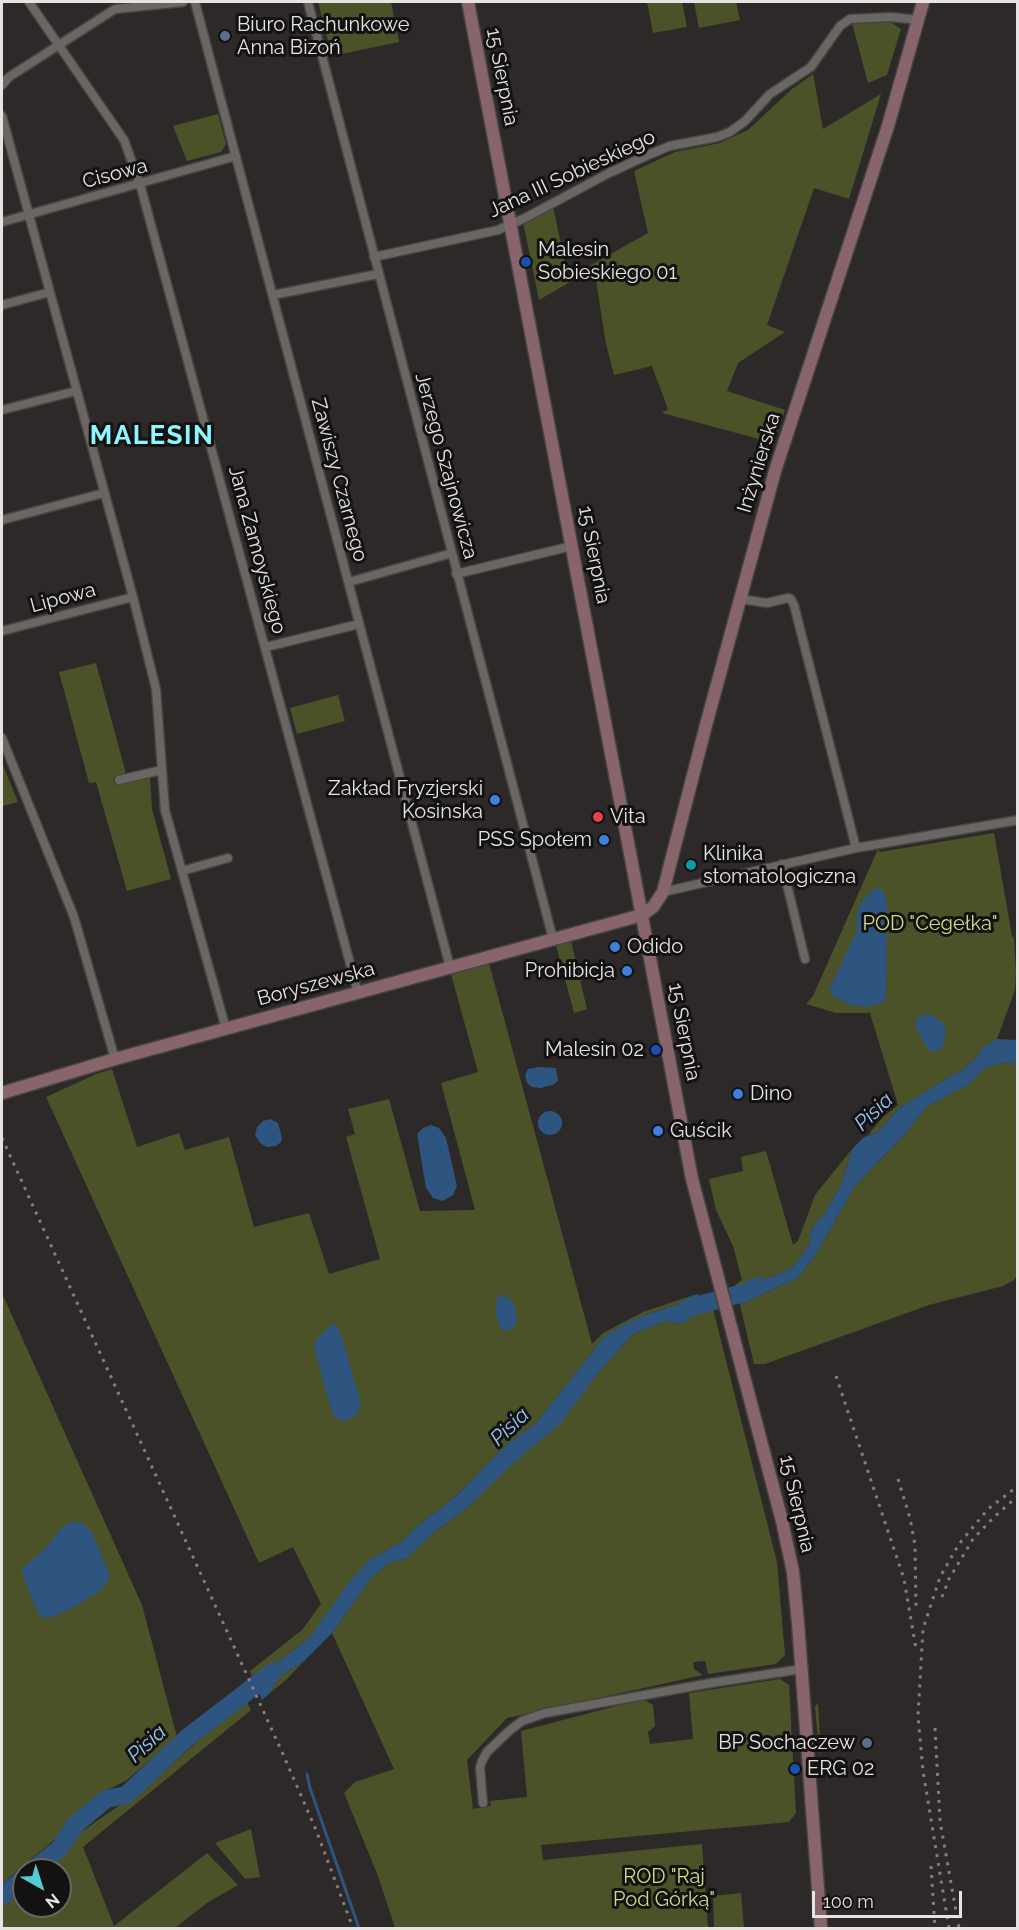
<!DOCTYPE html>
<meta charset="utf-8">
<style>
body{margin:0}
#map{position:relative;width:1019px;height:1930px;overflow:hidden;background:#2c2928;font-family:Raleway,sans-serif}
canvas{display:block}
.frame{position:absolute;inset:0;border:3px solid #e6e4e3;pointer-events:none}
.north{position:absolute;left:12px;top:1858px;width:60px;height:60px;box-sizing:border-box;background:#131211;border:2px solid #676665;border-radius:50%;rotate:141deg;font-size:16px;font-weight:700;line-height:24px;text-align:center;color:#e6e4e3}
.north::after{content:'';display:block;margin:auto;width:21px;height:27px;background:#51ccd3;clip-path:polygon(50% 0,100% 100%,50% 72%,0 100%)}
.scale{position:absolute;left:812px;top:1891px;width:150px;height:27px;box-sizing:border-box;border:3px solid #e6e4e3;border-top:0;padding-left:8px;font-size:18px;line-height:21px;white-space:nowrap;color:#e6e4e3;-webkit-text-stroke:4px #131211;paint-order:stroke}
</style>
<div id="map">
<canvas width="1019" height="1930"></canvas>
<div class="frame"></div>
<div class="north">N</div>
<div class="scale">100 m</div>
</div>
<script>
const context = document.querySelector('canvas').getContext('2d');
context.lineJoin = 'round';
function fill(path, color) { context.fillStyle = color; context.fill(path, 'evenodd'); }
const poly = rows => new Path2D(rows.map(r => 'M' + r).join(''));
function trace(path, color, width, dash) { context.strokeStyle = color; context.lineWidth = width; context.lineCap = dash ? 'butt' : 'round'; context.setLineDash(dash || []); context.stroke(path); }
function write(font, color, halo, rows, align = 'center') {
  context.font = font + ' Raleway,sans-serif'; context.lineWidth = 6; context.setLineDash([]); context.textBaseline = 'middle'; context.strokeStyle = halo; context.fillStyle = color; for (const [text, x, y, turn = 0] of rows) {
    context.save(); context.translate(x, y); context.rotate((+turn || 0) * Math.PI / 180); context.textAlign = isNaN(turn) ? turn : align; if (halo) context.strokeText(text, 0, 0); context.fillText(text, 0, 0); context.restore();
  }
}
const green = poly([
 [318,2,391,2,399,42,332,56],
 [647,2,682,2,687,27,653,33],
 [694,2,736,2,740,20,699,28],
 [889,21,901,29,887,75,868,83,852,23],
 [813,74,823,129,881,94,849,199,814,188,767,325,785,332,738,363,727,391,785,410,774,443,662,413,668,409,652,366,614,375,606,344,594,268,539,300,523,222,553,206,568,278,648,233,634,171,675,152,720,143,748,130,792,89],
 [218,114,226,144,221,152,187,161,173,126],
 [96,663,126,774,114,777,116,785,150,777,152,809,171,879,127,891,96,782,89,783,59,672],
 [338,695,345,721,297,734,290,708],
 [2,763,18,802,2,806],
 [994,833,1012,936,1014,939,1016,971,1015,990,997,1039,982,1048,976,1058,960,1072,949,1077,899,1108,878,1132,868,1135,883,1117,898,1105,870,1013,836,1013,806,1004,813,996,878,849,880,852],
 [571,941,587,1009,574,1013,556,945],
 [489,963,592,1344,603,1333,643,1312,691,1296,692,1300,645,1315,604,1337,536,1423,506,1445,456,1496,415,1528,403,1541,369,1560,309,1638,285,1657,252,1678,250,1671,302,1630,321,1604,293,1547,259,1563,46,1097,96,1074,112,1069,137,1147,179,1133,185,1150,229,1137,254,1227,309,1213,329,1274,380,1259,346,1137,355,1134,348,1109,389,1099,420,1211,475,1210,441,1083,478,1072,451,974],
 [1006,1062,1017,1065,1018,1274,1014,1280,1003,1286,929,1305,765,1364,754,1364,740,1305,797,1278,817,1253,855,1186,907,1132,926,1107,968,1085,986,1067],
 [852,1149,842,1183,824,1215,817,1221,810,1233,810,1243,800,1258,792,1268,764,1280,735,1287,735,1285,742,1280,733,1246,716,1210,709,1179,743,1171,741,1157,766,1151,793,1245,798,1241,815,1195],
 [2,1293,142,1605,177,1737,127,1780,98,1795,60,1835,2,1884],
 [713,1309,777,1562,785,1655,776,1664,708,1674,705,1661,693,1662,694,1669,703,1675,507,1718,467,1760,473,1809,491,1806,490,1801,527,1797,521,1731,643,1699,653,1705,655,1726,648,1732,650,1744,693,1739,689,1693,780,1679,789,1685,796,1813,789,1822,541,1845,543,1860,702,1844,708,1928,395,1928,378,1876,344,1793,355,1782,394,1769,332,1633,373,1576,389,1563,407,1558,432,1534,468,1507,597,1374,633,1334,666,1321,682,1324,696,1314],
 [304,1661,287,1679,270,1693,278,1678],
 [247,1702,251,1710,83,1847,114,1926,207,1853,238,1885,207,1903,175,1928,2,1928,2,1906,24,1887,24,1906,60,1906,60,1870,43,1870,64,1851,74,1837,150,1784,209,1731],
 [818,1703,821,1754,819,1751,815,1707],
 [251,1829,260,1877,245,1879,215,1843],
 [741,1893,744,1928,714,1928,713,1896]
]);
const water = poly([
 [875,888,881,889,885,894,887,906,886,995,884,1002,870,1007,851,1005,833,996,829,990,857,931,857,913,862,901],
 [922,1015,931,1015,942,1022,946,1028,943,1047,935,1052,929,1051,915,1026,917,1019],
 [997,1039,1017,1040,1017,1065,1006,1062,986,1067,968,1085,926,1107,907,1132,855,1186,817,1253,797,1278,740,1305,735,1287,764,1280,792,1268,800,1258,810,1243,810,1233,817,1221,824,1215,842,1183,852,1149,864,1137,878,1132,899,1108,949,1077,960,1072,976,1058,982,1048],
 [539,1067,556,1068,558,1081,553,1085,540,1088,532,1087,527,1083,525,1075,528,1069],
 '538 1123a12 12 0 1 1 24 0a12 12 0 1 1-24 0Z',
 [270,1119,278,1123,282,1138,281,1142,276,1146,267,1147,260,1143,255,1135,257,1127,263,1121],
 [431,1125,439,1128,446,1138,457,1186,453,1195,443,1201,433,1198,426,1188,417,1134,423,1128],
 [503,1294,514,1303,516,1314,516,1324,510,1330,504,1331,498,1323,495,1310,497,1298],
 [698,1294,700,1297,710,1294,713,1309,696,1314,682,1324,666,1321,633,1334,597,1374,561,1423,510,1466,468,1507,432,1534,407,1558,389,1563,373,1576,332,1633,304,1661,278,1678,270,1693,262,1700,252,1678,285,1657,309,1638,352,1578,369,1560,403,1541,415,1528,456,1496,506,1445,536,1423,604,1337,621,1326,645,1315,692,1300,691,1296],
 [336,1324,341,1334,361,1404,356,1415,344,1422,335,1417,331,1409,314,1347,315,1341,330,1326],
 [76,1522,82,1523,91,1531,109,1573,108,1580,101,1590,76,1606,55,1616,45,1618,41,1617,36,1609,22,1573,22,1569,46,1548,61,1529,69,1523]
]);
const stream = poly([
 [307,1774,310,1788,359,1928]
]);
const river = poly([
 [688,1308,743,1293,759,1286],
 [33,1870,60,1848,75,1825,106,1799,126,1795,188,1737,274,1671],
 [2,1896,24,1878]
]);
const street = poly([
 [29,2,124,140,140,184,358,993],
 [195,2,450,967],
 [308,2,553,939],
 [2,85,9,77,115,9,183,2],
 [2,116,133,597,156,689,165,810,226,1029],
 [2,222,236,156],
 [374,257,498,230,525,218,609,173,648,155,670,146,717,137,730,132,745,121,770,94,811,67,840,26,850,19,891,17,918,20],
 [273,295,378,274],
 [2,305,50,292],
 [2,410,76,391],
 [2,520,104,493],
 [456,574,572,546],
 [349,582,452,553],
 [740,599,767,603,788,598,791,599,794,605,856,848],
 [2,631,133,597],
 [266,647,359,624],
 [2,738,74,917,115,1059],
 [119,780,162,770],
 [782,864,805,959],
 [182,871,228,858],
 [663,892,856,848,1018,820],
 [483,1803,480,1768,482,1761,487,1752,509,1731,522,1721,545,1713,711,1683,802,1669]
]);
const secondary = poly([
 [468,2,692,1179,782,1521,793,1572,798,1623,821,1928],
 [2,1093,115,1059,642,915,653,907,663,892,706,725,775,471,888,126,923,2]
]);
const rail = poly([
 [2,1138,282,1752,316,1830,353,1928],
 [836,1376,904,1579,916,1649],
 [898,1479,910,1518,915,1545,916,1608],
 [942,1597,949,1579,973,1539,993,1518,1018,1496],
 [935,1728,940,1821,959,1928],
 [931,1866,935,1928],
 [949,1928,923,1771,918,1716,923,1629,940,1577,959,1544,988,1509,1018,1486]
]);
const markers = [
 [225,36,6,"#5c6f8a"],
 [526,262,6,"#1a4fb4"],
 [495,800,6,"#3f7fe0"],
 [598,817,6,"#e0444e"],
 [604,840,6,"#3f7fe0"],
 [691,865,6,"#0f9aa8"],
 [615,947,6,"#3f7fe0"],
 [627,971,6,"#3f7fe0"],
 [656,1050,6,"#1a4fb4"],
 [738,1094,6,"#3f7fe0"],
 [658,1131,6,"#3f7fe0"],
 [867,1743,6,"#5c6f8a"],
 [795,1769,6,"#1a4fb4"]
];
const poiNames = [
 ["Biuro Rachunkowe",237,25],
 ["Anna Bizoń",237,48],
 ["Malesin",538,250],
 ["Sobieskiego 01",538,273],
 ["Zakład Fryzjerski",483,789,"right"],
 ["Kosinska",483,812,"right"],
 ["Vita",610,817],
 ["PSS Społem",592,840,"right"],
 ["Klinika",703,854],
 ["stomatologiczna",703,877],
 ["Odido",627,947],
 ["Prohibicja",615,971,"right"],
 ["Malesin 02",644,1050,"right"],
 ["Dino",750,1094],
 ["Guścik",670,1131],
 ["BP Sochaczew",855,1743,"right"],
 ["ERG 02",807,1769]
];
const streetNames = [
 ["15 Sierpnia",502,77,79],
 ["Cisowa",115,174,-15],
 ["Jana III Sobieskiego",572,174,-25],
 ["Inżynierska",759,463,-73],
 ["Jerzego Szajnowicza",446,466,75],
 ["Zawiszy Czarnego",339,480,75],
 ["Jana Zamoyskiego",257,550,75],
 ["15 Sierpnia",594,555,79],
 ["Lipowa",63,598,-15],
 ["Boryszewska",316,984,-15],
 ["15 Sierpnia",684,1032,79],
 ["15 Sierpnia",797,1504,77]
];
const parkNames = [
 ["POD \"Cegełka\"",930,924],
 ["ROD \"Raj",664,1877],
 ["Pod Górką\"",664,1900]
];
const waterNames = [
 ["Pisia",874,1112,-44],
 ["Pisia",510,1427,-44],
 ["Pisia",147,1744,-43]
];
const districtNames = [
 ["MALESIN",152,436]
];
fill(green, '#4c5228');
fill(water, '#2e557f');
trace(stream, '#2e557f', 3);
trace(river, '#2e557f', 18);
trace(street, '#464443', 11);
trace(secondary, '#464443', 15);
trace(street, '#696664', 8);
trace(secondary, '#88656b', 12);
trace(rail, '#827f7e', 3, [3, 6]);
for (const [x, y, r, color] of markers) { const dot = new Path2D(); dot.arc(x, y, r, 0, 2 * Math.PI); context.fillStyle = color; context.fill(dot); trace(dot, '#131211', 2); }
write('20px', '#e6e4e3', '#131211', poiNames, 'left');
write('20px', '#e6e4e3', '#131211', streetNames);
write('20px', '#cfde86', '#131211', parkNames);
write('italic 21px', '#97c6fa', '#131211', waterNames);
context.letterSpacing = '1.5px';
write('bold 26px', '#8bf7fe', '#131211', districtNames);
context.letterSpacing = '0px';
</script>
